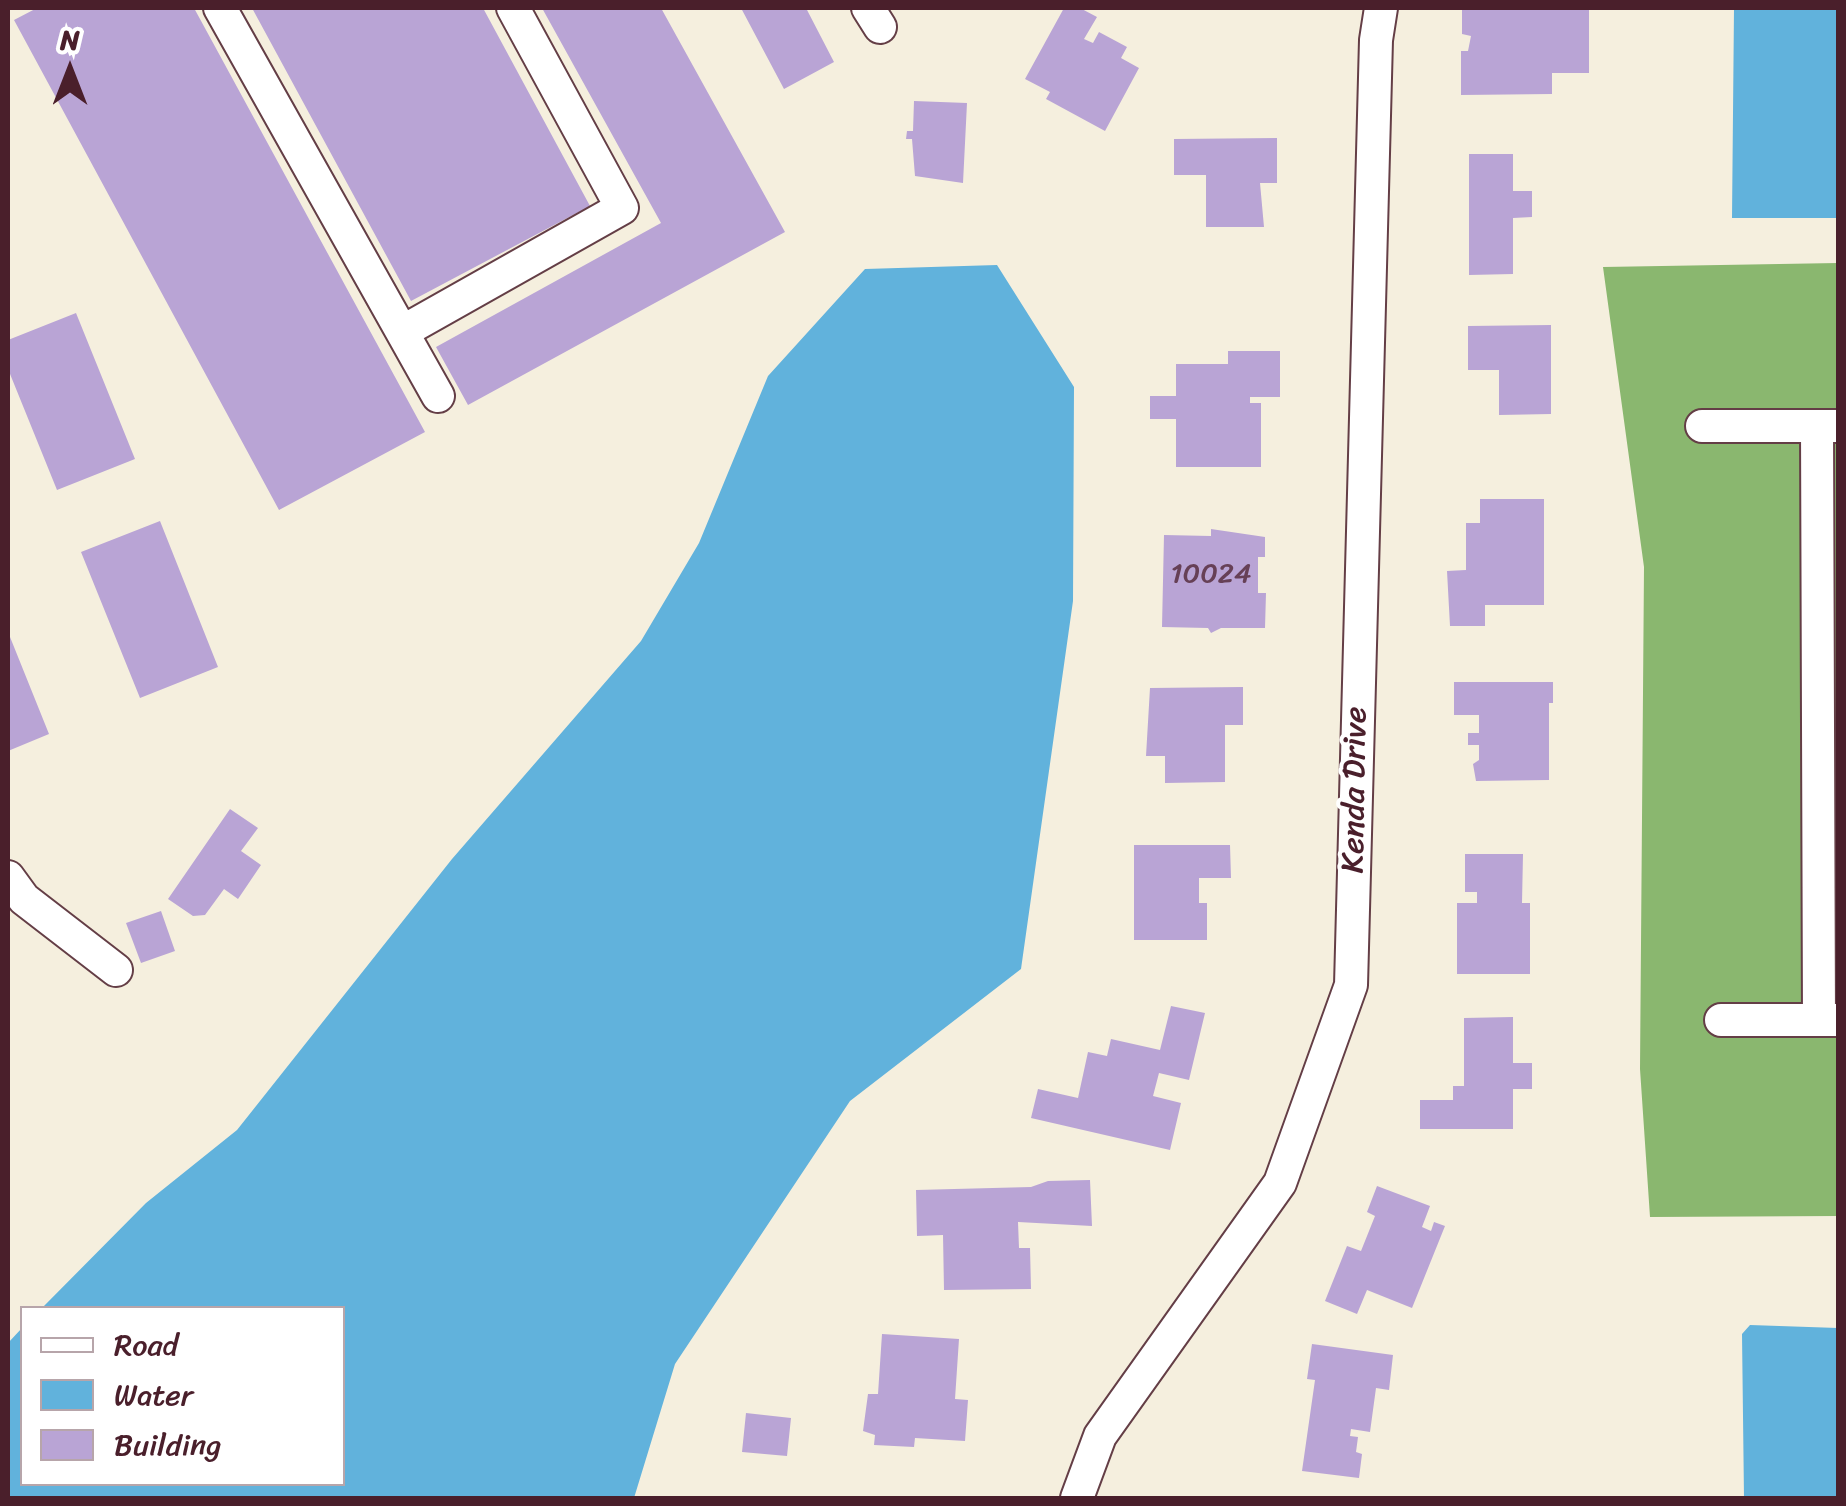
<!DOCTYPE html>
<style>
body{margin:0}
#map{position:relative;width:1846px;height:1506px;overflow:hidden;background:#f5efde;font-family:Sriracha,sans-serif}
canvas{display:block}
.frame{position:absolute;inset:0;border:10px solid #4a1f2b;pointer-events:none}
.legend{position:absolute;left:20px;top:1306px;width:325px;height:180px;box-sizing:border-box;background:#fff;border:2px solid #b7a5aa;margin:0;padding:12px 18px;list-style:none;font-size:30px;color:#4a1f2b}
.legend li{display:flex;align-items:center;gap:20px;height:50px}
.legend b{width:50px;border:2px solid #b7a5aa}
.north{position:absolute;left:20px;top:20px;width:100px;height:100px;-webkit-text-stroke:8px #fff;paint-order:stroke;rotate:0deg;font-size:28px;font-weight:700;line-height:40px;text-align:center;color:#4a1f2b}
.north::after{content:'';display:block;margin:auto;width:35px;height:45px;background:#4a1f2b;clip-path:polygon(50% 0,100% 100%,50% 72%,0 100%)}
</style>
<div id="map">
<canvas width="1846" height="1506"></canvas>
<div class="frame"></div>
<ul class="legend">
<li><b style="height:12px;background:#fff"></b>Road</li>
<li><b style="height:28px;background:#61b2dc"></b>Water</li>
<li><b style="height:28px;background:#b9a4d5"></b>Building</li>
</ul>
<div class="north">N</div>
</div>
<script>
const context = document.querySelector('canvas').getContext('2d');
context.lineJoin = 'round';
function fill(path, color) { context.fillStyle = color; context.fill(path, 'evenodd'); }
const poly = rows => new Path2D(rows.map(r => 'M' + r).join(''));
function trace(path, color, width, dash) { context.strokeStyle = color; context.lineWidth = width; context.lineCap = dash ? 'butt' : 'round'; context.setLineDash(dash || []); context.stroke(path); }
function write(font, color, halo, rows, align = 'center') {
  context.font = font + ' Sriracha,sans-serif'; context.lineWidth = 8; context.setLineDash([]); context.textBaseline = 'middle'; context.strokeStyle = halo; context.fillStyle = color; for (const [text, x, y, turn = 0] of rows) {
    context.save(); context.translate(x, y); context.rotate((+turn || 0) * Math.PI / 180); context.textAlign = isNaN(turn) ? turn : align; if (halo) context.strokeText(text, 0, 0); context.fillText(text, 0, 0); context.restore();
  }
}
const forest = poly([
 [1838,263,1838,1216,1650,1217,1640,1069,1644,567,1603,267]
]);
const water = poly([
 [1734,8,1838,8,1838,218,1732,218],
 [997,265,1074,387,1073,601,1021,969,850,1101,675,1364,634,1498,8,1498,8,1343,22,1328,22,1484,342,1484,342,1308,42,1308,146,1203,237,1130,452,859,641,641,699,543,768,376,865,269],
 [1750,1325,1838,1328,1838,1498,1744,1498,1742,1334]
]);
const building = poly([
 [37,8,194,8,425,432,279,510,14,20],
 [252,8,483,8,590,206,411,301],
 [542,8,661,8,785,232,468,405,436,347,661,223],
 [741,8,806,8,834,62,784,89],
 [1064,8,1080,8,1097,17,1084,39,1093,43,1099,32,1127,47,1121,58,1139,68,1105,131,1046,99,1050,92,1025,79],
 [1462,8,1589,8,1589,73,1552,73,1552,94,1461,95,1461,51,1468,51,1471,36,1462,34],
 [914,101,967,103,963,183,915,176,912,139,906,139,907,131,913,131],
 [1277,138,1277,183,1260,183,1264,227,1206,227,1206,175,1174,175,1174,139],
 [1469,154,1513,154,1513,191,1532,191,1532,217,1513,218,1513,274,1469,275],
 [76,313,135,459,57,490,8,369,8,340],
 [1551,325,1551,414,1499,415,1499,370,1468,370,1468,326],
 [1228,351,1280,351,1280,397,1250,397,1250,403,1261,403,1261,467,1176,467,1176,419,1150,419,1150,396,1176,396,1176,364,1228,364],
 [1480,499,1544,499,1544,605,1485,605,1485,626,1450,626,1447,571,1466,570,1466,523,1480,523],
 [160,521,218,667,140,698,81,552],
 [1211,529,1265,537,1265,557,1258,557,1258,593,1266,593,1265,628,1221,628,1211,633,1208,628,1162,627,1164,535,1211,536],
 [8,632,49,734,8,751],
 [1454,682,1553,682,1553,703,1549,703,1549,780,1476,781,1473,764,1479,760,1479,745,1468,745,1468,733,1479,733,1479,715,1454,715],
 [1243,687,1243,725,1225,725,1225,782,1165,783,1165,756,1146,756,1150,688],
 [230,809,258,828,241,851,261,865,238,899,224,889,205,915,193,916,168,899],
 [1134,845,1230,845,1231,878,1199,878,1199,903,1207,903,1207,940,1134,940],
 [1465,854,1523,854,1522,903,1530,903,1530,974,1457,974,1457,903,1477,903,1477,892,1465,892],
 [161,911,175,951,141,963,126,923],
 [1171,1006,1205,1013,1189,1080,1159,1073,1153,1096,1181,1103,1170,1150,1031,1118,1038,1089,1078,1098,1088,1052,1107,1056,1111,1039,1160,1050],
 [1513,1017,1513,1063,1532,1063,1532,1089,1513,1089,1513,1129,1420,1129,1420,1100,1453,1100,1453,1086,1464,1086,1464,1018],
 [1090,1180,1092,1226,1018,1222,1019,1248,1030,1248,1031,1289,944,1290,943,1235,917,1236,916,1190,1031,1187,1048,1181],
 [1377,1186,1430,1206,1422,1227,1431,1231,1434,1222,1445,1226,1412,1308,1367,1290,1357,1314,1325,1301,1347,1246,1361,1251,1375,1216,1367,1212],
 [882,1334,959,1339,955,1399,968,1400,965,1441,915,1438,914,1447,874,1445,875,1435,863,1431,868,1394,878,1394],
 [1312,1344,1393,1355,1389,1390,1376,1388,1370,1432,1351,1429,1350,1436,1358,1437,1356,1452,1362,1454,1359,1478,1302,1471,1315,1380,1307,1379],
 [746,1413,791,1418,787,1456,742,1452]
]);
const minor = poly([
 [220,8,438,396],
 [868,8,880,27],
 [402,332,622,208,513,8],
 [1702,426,1837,426],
 [1817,426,1819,1020],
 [8,877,24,899,116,970],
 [1721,1020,1838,1020],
 [1077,1498,1100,1436,1280,1183,1351,985,1376,40,1381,8]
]);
const numberNames = [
 ["10024",1211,575]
];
const streetNames = [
 ["Kenda Drive",1356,790,-89]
];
fill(forest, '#8ab76f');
fill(water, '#61b2dc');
fill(building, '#b9a4d5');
trace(minor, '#643e46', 36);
trace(minor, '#fff', 32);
write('28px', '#664056', null, numberNames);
write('32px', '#4a1f2b', '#fff', streetNames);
</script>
